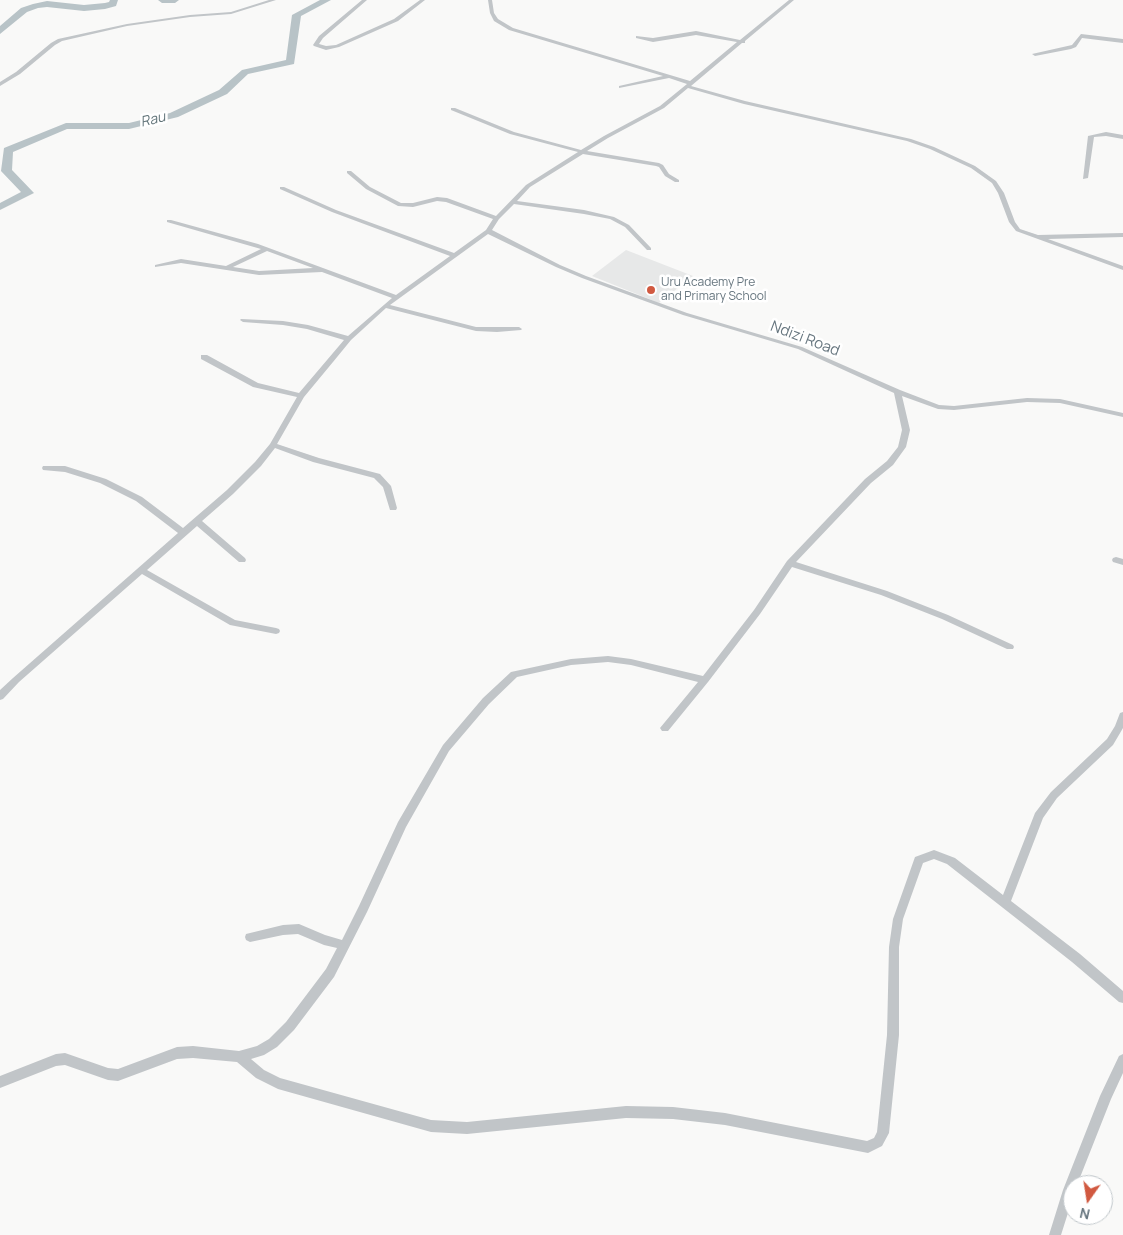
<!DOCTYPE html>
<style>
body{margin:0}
#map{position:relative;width:1123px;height:1235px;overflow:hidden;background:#f9f9f8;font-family:Manrope,sans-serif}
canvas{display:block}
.north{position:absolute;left:1063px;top:1175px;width:50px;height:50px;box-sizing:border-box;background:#fff;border:1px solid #c2c8cc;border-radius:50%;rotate:193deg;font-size:14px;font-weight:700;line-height:20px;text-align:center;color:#67767f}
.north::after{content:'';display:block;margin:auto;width:18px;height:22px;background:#d15940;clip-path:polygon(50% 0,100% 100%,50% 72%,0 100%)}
</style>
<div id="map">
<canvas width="1123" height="1235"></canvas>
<div class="north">N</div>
</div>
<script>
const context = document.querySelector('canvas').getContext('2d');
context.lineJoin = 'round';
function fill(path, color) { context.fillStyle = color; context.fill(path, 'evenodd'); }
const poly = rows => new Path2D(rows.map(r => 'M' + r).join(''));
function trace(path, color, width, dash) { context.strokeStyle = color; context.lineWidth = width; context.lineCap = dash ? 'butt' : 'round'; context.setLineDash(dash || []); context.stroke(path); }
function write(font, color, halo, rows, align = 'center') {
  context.font = font + ' Manrope,sans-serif'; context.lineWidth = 5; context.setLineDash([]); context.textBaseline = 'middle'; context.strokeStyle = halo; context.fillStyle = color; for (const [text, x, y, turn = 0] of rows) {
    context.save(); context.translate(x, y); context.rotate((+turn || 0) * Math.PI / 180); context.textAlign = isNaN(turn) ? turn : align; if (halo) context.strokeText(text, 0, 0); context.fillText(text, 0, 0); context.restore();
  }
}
const built = poly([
 [626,250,693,276,659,303,592,276]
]);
const river = poly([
 [110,0,118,0,116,6,105,9,84,11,47,7,38,8,27,12,0,34,0,26,21,8,33,4,47,1,84,5,105,3,109,2,110,0],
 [158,0,179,0,175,3,162,3,158,0],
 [320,0,331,0,301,16,294,64,248,74,227,94,178,117,129,129,67,129,13,152,12,170,34,193,0,210,0,203,21,192,1,171,4,148,66,123,129,123,170,113,219,90,242,70,286,60,292,15,320,0]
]);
const minor = poly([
 [269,0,276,0,231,14,190,17,127,26,62,41,55,45,20,74,0,86,0,82,16,72,51,43,58,39,127,24,190,15,231,12,269,0],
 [362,0,367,0,323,38,319,44,326,46,336,45,394,19,420,0,425,0,398,21,339,47,326,50,314,46,313,45,319,36,362,0],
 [488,0,492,0,494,13,498,19,513,28,690,81,737,42,696,35,653,42,636,38,636,36,653,38,696,31,740,40,789,0,794,0,745,41,745,43,742,43,691,86,745,101,911,139,934,147,975,166,996,181,1004,193,1015,222,1020,229,1038,235,1123,233,1123,237,1048,239,1123,266,1123,270,1016,231,1009,222,998,193,992,183,971,168,930,149,907,141,744,104,688,88,664,108,608,138,587,151,659,163,663,165,669,174,679,180,679,182,675,182,665,176,659,167,656,166,583,154,530,187,517,201,584,210,614,217,629,225,651,248,651,250,647,250,625,227,610,219,584,214,514,204,499,219,492,230,560,265,586,276,687,313,802,347,900,390,939,405,954,406,1027,398,1060,399,1123,413,1123,417,1060,403,1027,402,954,410,938,409,902,396,910,430,906,447,893,465,871,483,796,562,887,591,948,615,1013,645,1014,647,1013,649,1007,649,942,619,881,595,792,567,760,614,708,682,668,731,662,731,660,728,698,682,631,665,608,662,571,665,517,677,489,704,449,751,406,827,367,912,334,977,294,1030,277,1047,264,1055,251,1059,264,1070,280,1078,431,1120,467,1122,626,1106,673,1107,725,1113,867,1141,874,1138,877,1132,887,1035,889,947,893,919,915,857,934,850,955,858,1003,895,1035,813,1051,792,1107,739,1115,726,1120,713,1123,712,1123,728,1113,745,1057,798,1043,818,1011,901,1080,954,1123,991,1123,1003,1119,1002,1072,962,947,864,934,859,923,863,903,919,899,947,899,1035,889,1133,882,1146,868,1153,725,1125,673,1119,626,1118,467,1134,431,1132,278,1089,256,1078,237,1062,193,1058,177,1059,118,1081,108,1080,65,1065,56,1066,0,1088,0,1076,56,1054,65,1053,108,1068,118,1069,177,1047,193,1046,239,1051,257,1046,269,1039,286,1022,326,969,337,948,324,945,298,934,283,935,250,942,246,940,245,937,246,934,283,925,299,924,325,935,342,940,359,906,398,822,443,745,483,698,511,672,571,659,608,656,631,659,703,676,754,610,787,561,865,479,887,461,898,447,902,430,894,393,798,349,683,315,582,278,556,267,488,234,390,305,476,327,519,327,522,329,521,330,497,332,476,331,386,308,351,340,333,362,304,397,277,444,319,458,380,474,391,486,397,508,396,510,390,510,383,487,374,478,313,462,275,448,261,466,233,494,202,521,245,558,246,560,245,562,239,562,197,526,147,570,235,620,276,628,279,629,280,631,279,633,276,634,230,625,142,574,19,682,3,699,0,700,0,690,13,678,178,533,136,501,100,483,65,472,43,470,42,468,43,466,65,466,106,479,142,497,183,528,227,490,255,462,270,444,297,397,253,387,201,359,201,355,207,355,258,383,299,393,344,340,307,329,283,325,243,322,240,320,241,319,283,321,308,325,348,336,392,298,322,272,259,275,181,263,155,267,155,265,181,259,226,266,261,249,167,222,167,220,171,220,258,244,396,295,450,256,332,212,280,189,280,187,284,187,336,210,454,253,486,230,493,219,446,202,437,201,413,207,398,206,366,189,347,173,347,171,351,171,370,187,401,203,413,203,437,197,447,198,496,216,526,185,578,152,510,134,451,110,451,108,455,108,514,132,581,150,604,136,660,106,687,84,669,78,619,88,619,86,663,76,509,30,494,21,490,13,488,0],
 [267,251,313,268,259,271,233,267,267,251],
 [1081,34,1123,39,1123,43,1082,38,1076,47,1071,49,1035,56,1032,54,1072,45,1081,34],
 [1106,132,1123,135,1123,139,1106,136,1094,137,1088,178,1083,179,1088,136,1106,132],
 [1116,557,1123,559,1123,565,1113,562,1112,560,1113,558,1116,557],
 [1123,1054,1123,1073,1111,1099,1077,1185,1073,1185,1073,1197,1061,1235,1049,1235,1063,1190,1100,1096,1119,1056,1123,1054]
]);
const markers = [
 [651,290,5,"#d15940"]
];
const farPoinames = [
 ["Uru Academy Pre",661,283],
 ["and Primary School",661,297]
];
const farWaternames = [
 ["Rau",153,120,-14]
];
const streetNames = [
 ["Ndizi Road",805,339,21]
];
fill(built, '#e7e8e8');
fill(river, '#b8c3c7');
fill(minor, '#c1c5c8');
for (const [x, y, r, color] of markers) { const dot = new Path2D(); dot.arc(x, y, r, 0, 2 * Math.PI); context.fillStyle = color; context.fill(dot); trace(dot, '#fff', 2); }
write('12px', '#67767f', '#fff', farPoinames, 'left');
write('italic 14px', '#627479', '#fff', farWaternames);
write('15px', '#67767f', '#fff', streetNames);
</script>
